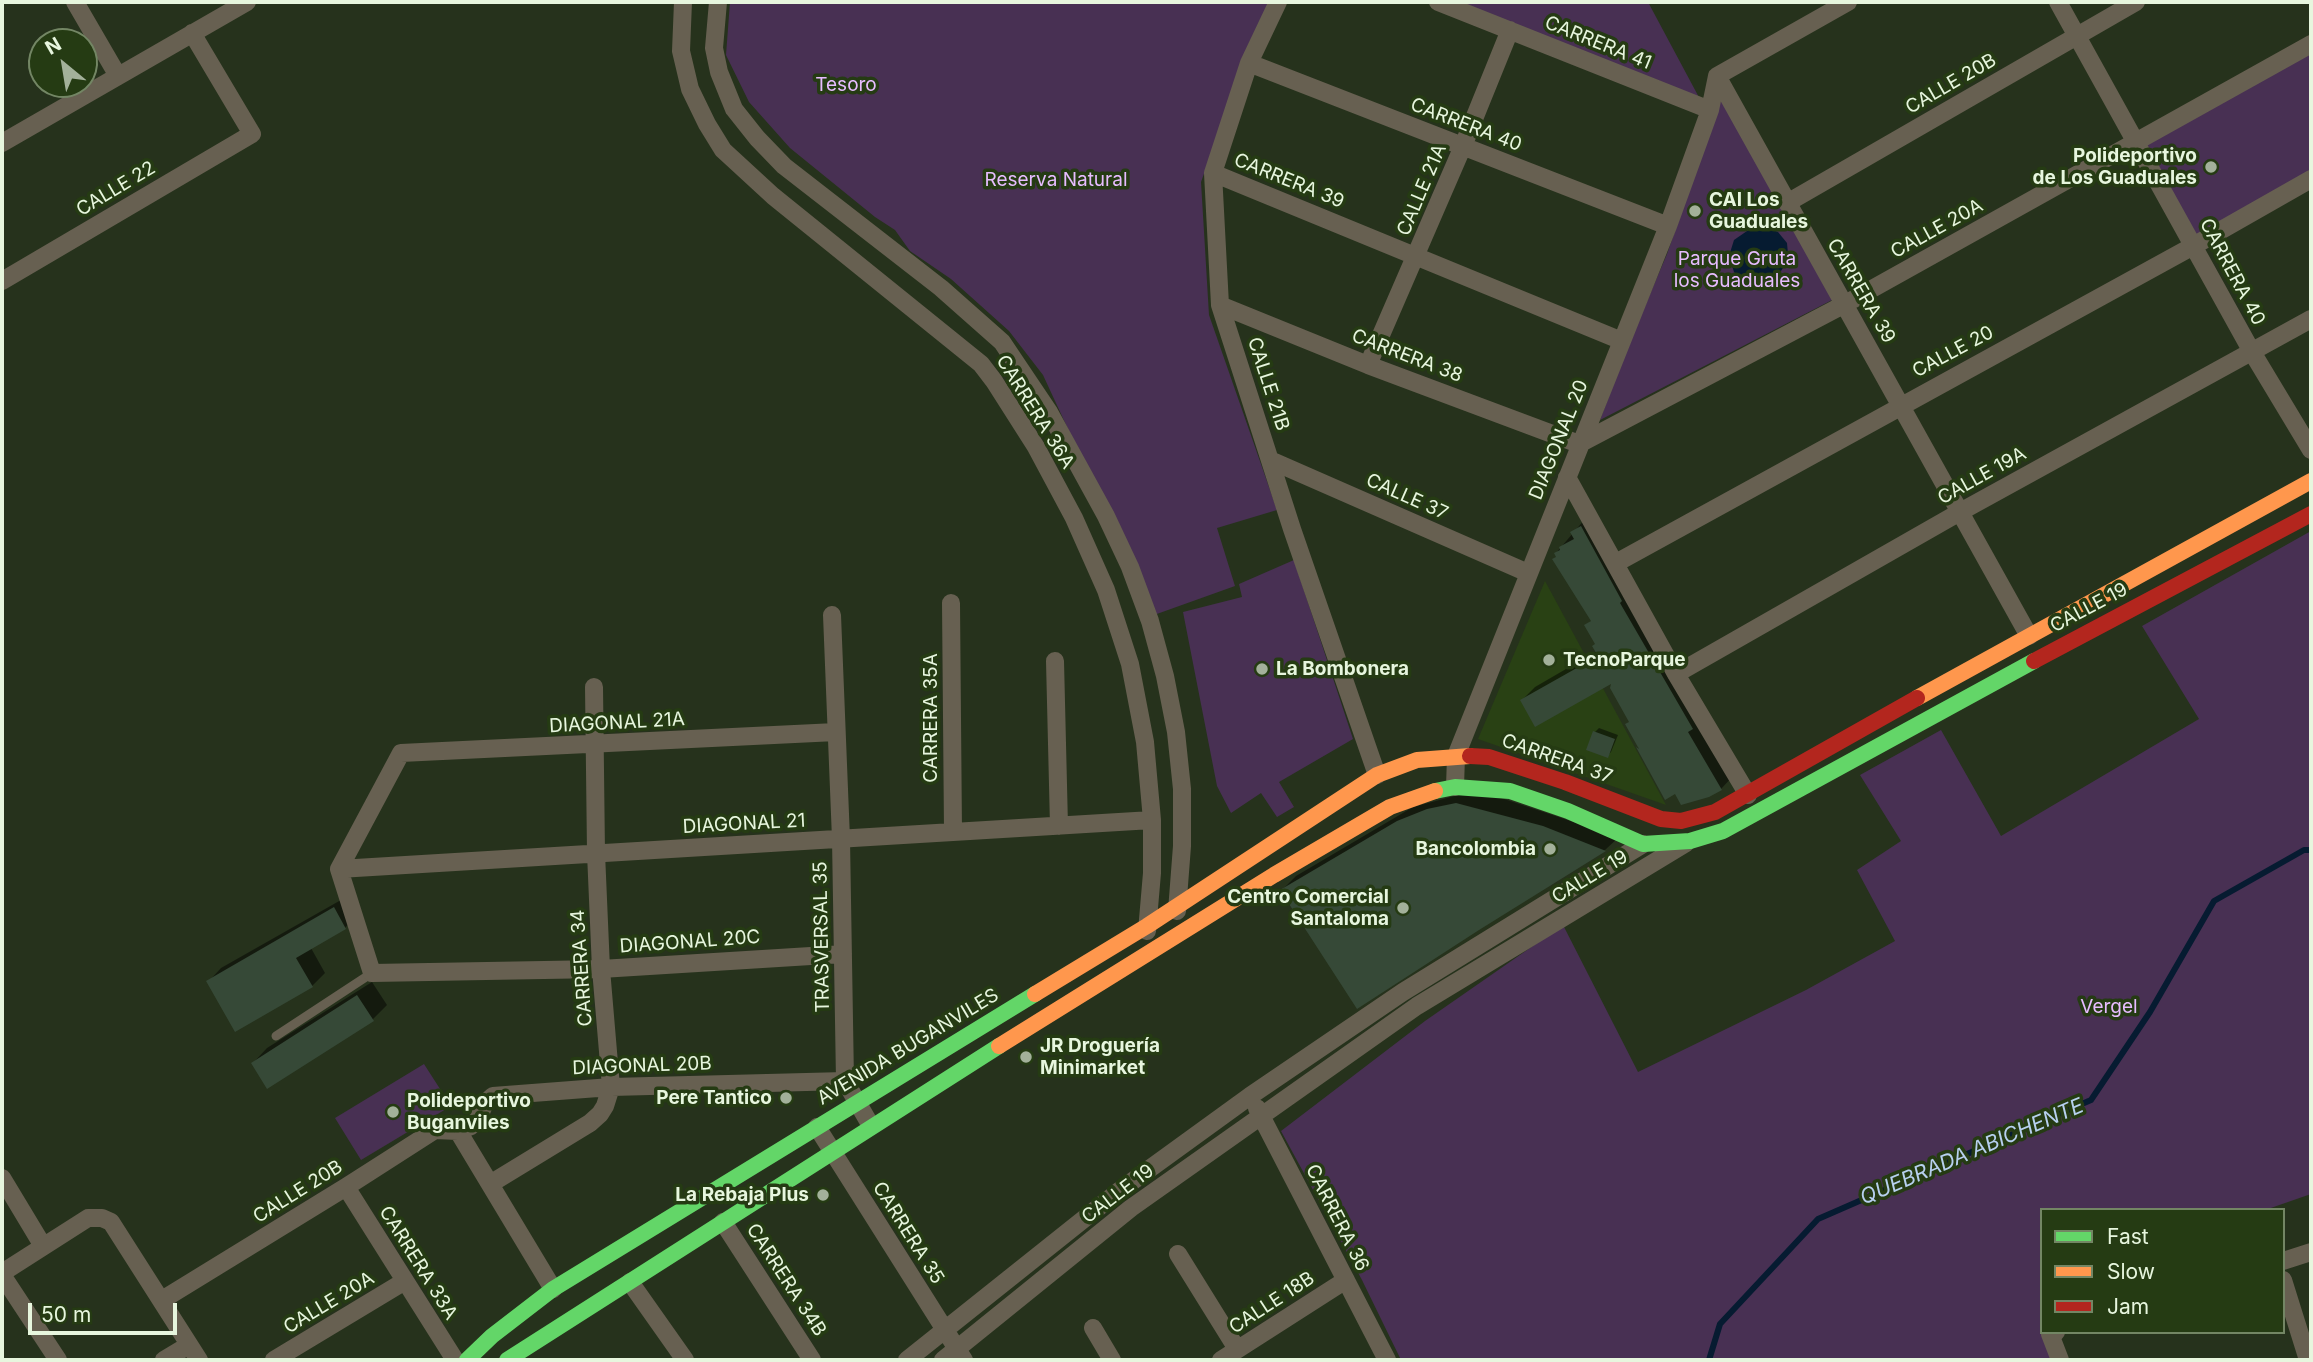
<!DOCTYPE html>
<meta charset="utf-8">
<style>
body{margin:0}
#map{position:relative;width:2313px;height:1362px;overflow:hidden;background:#26321c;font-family:Inter,sans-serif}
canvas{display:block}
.frame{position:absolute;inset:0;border:4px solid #e7f6de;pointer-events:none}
.legend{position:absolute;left:2040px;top:1208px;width:245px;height:126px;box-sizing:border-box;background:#253b13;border:2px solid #738664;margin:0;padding:9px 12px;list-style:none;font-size:21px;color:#e7f6de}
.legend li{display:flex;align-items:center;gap:14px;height:35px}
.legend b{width:35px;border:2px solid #738664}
.north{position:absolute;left:28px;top:28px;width:70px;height:70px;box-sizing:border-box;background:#253b13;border:2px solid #738664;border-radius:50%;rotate:330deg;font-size:19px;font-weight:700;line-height:28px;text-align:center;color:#e7f6de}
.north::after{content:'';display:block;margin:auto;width:24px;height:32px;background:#a3b19a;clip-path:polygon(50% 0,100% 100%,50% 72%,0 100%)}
.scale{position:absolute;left:28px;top:1303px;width:149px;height:32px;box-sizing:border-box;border:4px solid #e7f6de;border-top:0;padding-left:9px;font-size:21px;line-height:24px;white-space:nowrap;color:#e7f6de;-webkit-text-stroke:5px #253b13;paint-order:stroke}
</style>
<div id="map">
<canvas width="2313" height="1362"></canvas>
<div class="frame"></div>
<ul class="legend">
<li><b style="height:9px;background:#63d668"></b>Fast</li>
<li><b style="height:9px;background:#ff974d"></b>Slow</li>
<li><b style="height:9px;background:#b3261e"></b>Jam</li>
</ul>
<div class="north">N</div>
<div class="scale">50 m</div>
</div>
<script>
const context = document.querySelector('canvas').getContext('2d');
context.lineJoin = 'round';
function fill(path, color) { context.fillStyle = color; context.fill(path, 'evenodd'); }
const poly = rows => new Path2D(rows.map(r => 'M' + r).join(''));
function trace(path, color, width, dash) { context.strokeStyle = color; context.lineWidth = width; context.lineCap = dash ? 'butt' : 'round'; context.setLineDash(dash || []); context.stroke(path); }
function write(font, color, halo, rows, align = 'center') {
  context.font = font + ' Inter,sans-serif'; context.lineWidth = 7; context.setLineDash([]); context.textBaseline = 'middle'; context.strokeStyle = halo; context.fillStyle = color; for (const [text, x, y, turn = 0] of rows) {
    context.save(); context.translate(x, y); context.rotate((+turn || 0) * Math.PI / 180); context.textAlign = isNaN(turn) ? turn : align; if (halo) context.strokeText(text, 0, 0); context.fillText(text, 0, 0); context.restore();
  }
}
const built = poly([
 [1545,581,1666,805,1478,739]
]);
const green = poly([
 [730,2,1272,2,1244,64,1201,182,1209,315,1277,510,1217,528,1235,586,1154,615,1043,375,1009,331,951,279,910,251,895,230,875,217,790,148,749,102,726,55],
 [1461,2,1648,2,1702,103],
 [2311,50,2311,176,2198,242,2141,141],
 [1721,100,1834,299,1600,420,1625,353,1667,254],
 [2311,531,2311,1194,2265,1210,2042,1210,2042,1332,2055,1360,1401,1360,1362,1280,1281,1131,1425,1021,1563,925,1638,1072,1806,990,1895,941,1857,870,1901,841,1860,775,1941,730,2001,836,2199,719,2142,626],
 [1294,560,1353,739,1279,782,1294,807,1277,817,1261,793,1231,813,1217,786,1183,612,1242,597,1239,584],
 [424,1064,451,1106,361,1160,335,1118]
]);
const water = poly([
 [1757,228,1767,228,1778,232,1787,243,1788,254,1783,268,1777,277,1768,282,1755,284,1739,278,1734,272,1729,256,1734,240,1747,231]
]);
const shadow = poly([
 [1585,519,1734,775,1721,789,1676,792,1666,797,1638,747,1640,746,1615,680,1522,700,1535,687,1597,651,1597,644,1587,625,1592,620,1556,553],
 [1599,728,1618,735,1611,752,1607,756,1595,732],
 [1477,790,1619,837,1605,850,1478,928,1282,890,1296,876,1413,807],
 [348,896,358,914,345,928,311,948,325,973,312,986,208,982,221,968],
 [372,982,387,1005,373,1019,253,1063,267,1048]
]);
const stream = poly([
 [1709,1360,1720,1324,1818,1219,2091,1100,2150,1012,2214,901,2304,850,2311,850]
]);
const building = poly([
 [1581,526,1622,601,1620,603,1693,729,1688,732,1722,790,1709,797,1681,805,1675,794,1665,800,1636,747,1639,749,1625,724,1629,722,1610,688,1611,684,1535,727,1520,700,1598,656,1592,646,1595,644,1584,625,1591,621,1552,559,1556,557,1554,553,1560,550,1559,547,1574,539,1570,532],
 [1593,731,1615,739,1608,758,1586,750],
 [1456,803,1543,826,1606,851,1479,930,1357,1009,1280,890,1397,821,1427,809],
 [334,907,346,929,296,958,313,987,235,1032,206,981],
 [357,995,374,1021,267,1089,251,1063]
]);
const lane = poly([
 [276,1036,372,973]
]);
const street = poly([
 [75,2,118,76],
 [683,2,681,51,690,89,707,124,723,150,773,196,981,364,994,381,1036,447,1074,518,1106,590,1130,664,1145,742,1152,820,1152,873,1147,931],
 [718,2,714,48,719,72,734,109,757,138,784,166,941,288,1002,342,1049,412,1106,516,1130,567,1150,621,1165,676,1176,732,1182,789,1182,846,1177,911],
 [1278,2,1249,63,1213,173,1220,305,1292,529,1377,775],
 [1438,2,1710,110],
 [2058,2,2252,352,2311,450],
 [1249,63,1668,226],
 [1717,76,2029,636],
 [1717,76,1848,2],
 [2,143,247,2],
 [1213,173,1622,341],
 [1787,203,2136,2],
 [2,281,252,134,192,33],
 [1220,305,1368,365,1579,444,1845,304,2311,44],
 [1368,365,1463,146,1510,30],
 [1270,460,1528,573],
 [1567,477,1676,674,1748,795],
 [1616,563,2195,245,2311,179],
 [951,603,953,832],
 [832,615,841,839,845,1081,871,1126],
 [1055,661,1059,826],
 [1676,674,1960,512,2311,319],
 [836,732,401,753,339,869,372,973,601,969,843,954],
 [1455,787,1456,756,1668,226,1710,110,1717,76],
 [339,869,1152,820],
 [1257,1108,1387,1360],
 [817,1127,964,1360],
 [458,1131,553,1289],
 [2,1178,43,1246],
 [490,1184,590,1123,600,1114,605,1106,611,1087,601,969,596,853,594,687],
 [346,1187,455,1360],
 [723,1222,812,1360],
 [1178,1254,1237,1349],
 [2283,1261,2311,1252],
 [2,1273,88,1218,102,1218,111,1222,199,1360],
 [2,1275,58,1360],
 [2283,1280,2308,1360],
 [630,1282,685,1360],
 [162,1300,346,1187,435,1130,458,1131,471,1126,478,1119,485,1103,493,1096,611,1087,845,1081],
 [1093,1328,1112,1360],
 [2056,1332,2050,1334,2060,1360],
 [164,1360,189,1345],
 [274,1360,405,1281],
 [907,1360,1119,1191,1250,1096,1403,992,1643,844],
 [943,1360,1131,1208,1417,1006,1686,843],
 [1221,1360,1346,1280]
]);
const fast = poly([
 [1435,791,1455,787,1510,791,1568,811,1643,844,1690,841,1723,831,2034,661],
 [467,1360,492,1336,553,1289,1035,994],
 [507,1360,999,1046]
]);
const slow = poly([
 [1917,698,2311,481],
 [1035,994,1147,926,1377,775,1417,760,1470,756],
 [999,1046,1274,875,1390,807,1435,791]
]);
const jam = poly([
 [2034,661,2311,514],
 [1470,756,1489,757,1565,782,1661,819,1681,821,1715,812,1917,698]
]);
const markers = [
 [2211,167,7,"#a3b19a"],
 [1695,211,7,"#a3b19a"],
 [1549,660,7,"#a3b19a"],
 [1262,669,7,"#a3b19a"],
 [1550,849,7,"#a3b19a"],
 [1403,908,7,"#a3b19a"],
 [1026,1057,7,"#a3b19a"],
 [786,1098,7,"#a3b19a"],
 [393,1112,7,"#a3b19a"],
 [823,1195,7,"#a3b19a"]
];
const streetNames = [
 ["CARRERA 41",1598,43,22],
 ["CALLE 20B",1951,84,-30],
 ["CARRERA 40",1466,125,21],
 ["CARRERA 39",1289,181,22],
 ["CALLE 22",116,189,-31],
 ["CALLE 21A",1422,190,-67],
 ["CALLE 20A",1937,229,-29],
 ["CARRERA 40",2232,272,62],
 ["CARRERA 39",1861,291,60],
 ["CALLE 20",1953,352,-28],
 ["CARRERA 38",1407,356,21],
 ["CALLE 21B",1268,384,72],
 ["CARRERA 36A",1035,412,58],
 ["DIAGONAL 20",1559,440,-68],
 ["CALLE 19A",1982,476,-29],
 ["CALLE 37",1407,497,24],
 ["CALLE 19",2089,608,-28],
 ["CARRERA 35A",931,718,-90],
 ["DIAGONAL 21A",617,723,-3],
 ["CARRERA 37",1557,759,19],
 ["DIAGONAL 21",744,824,-3],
 ["CALLE 19",1590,877,-31],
 ["TRASVERSAL 35",822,937,-91],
 ["DIAGONAL 20C",690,942,-4],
 ["CARRERA 34",582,968,-94],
 ["AVENIDA BUGANVILES",908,1047,-31],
 ["DIAGONAL 20B",642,1066,-2],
 ["CALLE 20B",298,1192,-32],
 ["CALLE 19",1118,1194,-37],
 ["CARRERA 36",1337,1218,63],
 ["CARRERA 35",908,1233,58],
 ["CARRERA 33A",418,1263,58],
 ["CARRERA 34B",786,1280,57],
 ["CALLE 20A",329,1303,-31],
 ["CALLE 18B",1272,1303,-33]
];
const parkNames = [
 ["Tesoro",846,85],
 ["Reserva Natural",1056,180],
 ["Parque Gruta",1737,259],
 ["los Guaduales",1737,281],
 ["Vergel",2109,1007]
];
const poiNames = [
 ["Polideportivo",2197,156],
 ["de Los Guaduales",2197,178],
 ["CAI Los",1709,200,"left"],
 ["Guaduales",1709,222,"left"],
 ["TecnoParque",1563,660,"left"],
 ["La Bombonera",1276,669,"left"],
 ["Bancolombia",1536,849],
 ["Centro Comercial",1389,897],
 ["Santaloma",1389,919],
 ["JR Droguería",1040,1046,"left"],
 ["Minimarket",1040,1068,"left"],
 ["Pere Tantico",772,1098],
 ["Polideportivo",407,1101,"left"],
 ["Buganviles",407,1123,"left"],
 ["La Rebaja Plus",809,1195]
];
const waterNames = [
 ["QUEBRADA ABICHENTE",1972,1152,-23]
];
fill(built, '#294114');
fill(green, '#483053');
fill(water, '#061b31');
fill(shadow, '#0007');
trace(stream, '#061b31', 6);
fill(building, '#364937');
trace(lane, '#676051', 9);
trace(street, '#676051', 18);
trace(fast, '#63d668', 16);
trace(slow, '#ff974d', 16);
trace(jam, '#b3261e', 16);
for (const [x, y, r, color] of markers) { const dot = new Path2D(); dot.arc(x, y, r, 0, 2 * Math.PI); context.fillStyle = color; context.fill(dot); trace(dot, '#253b13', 2.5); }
write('19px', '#e7f6de', '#253b13', streetNames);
write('19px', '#e7bcff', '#253b13', parkNames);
write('bold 19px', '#e7f6de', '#253b13', poiNames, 'right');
write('italic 21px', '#b7d0ef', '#253b13', waterNames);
</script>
